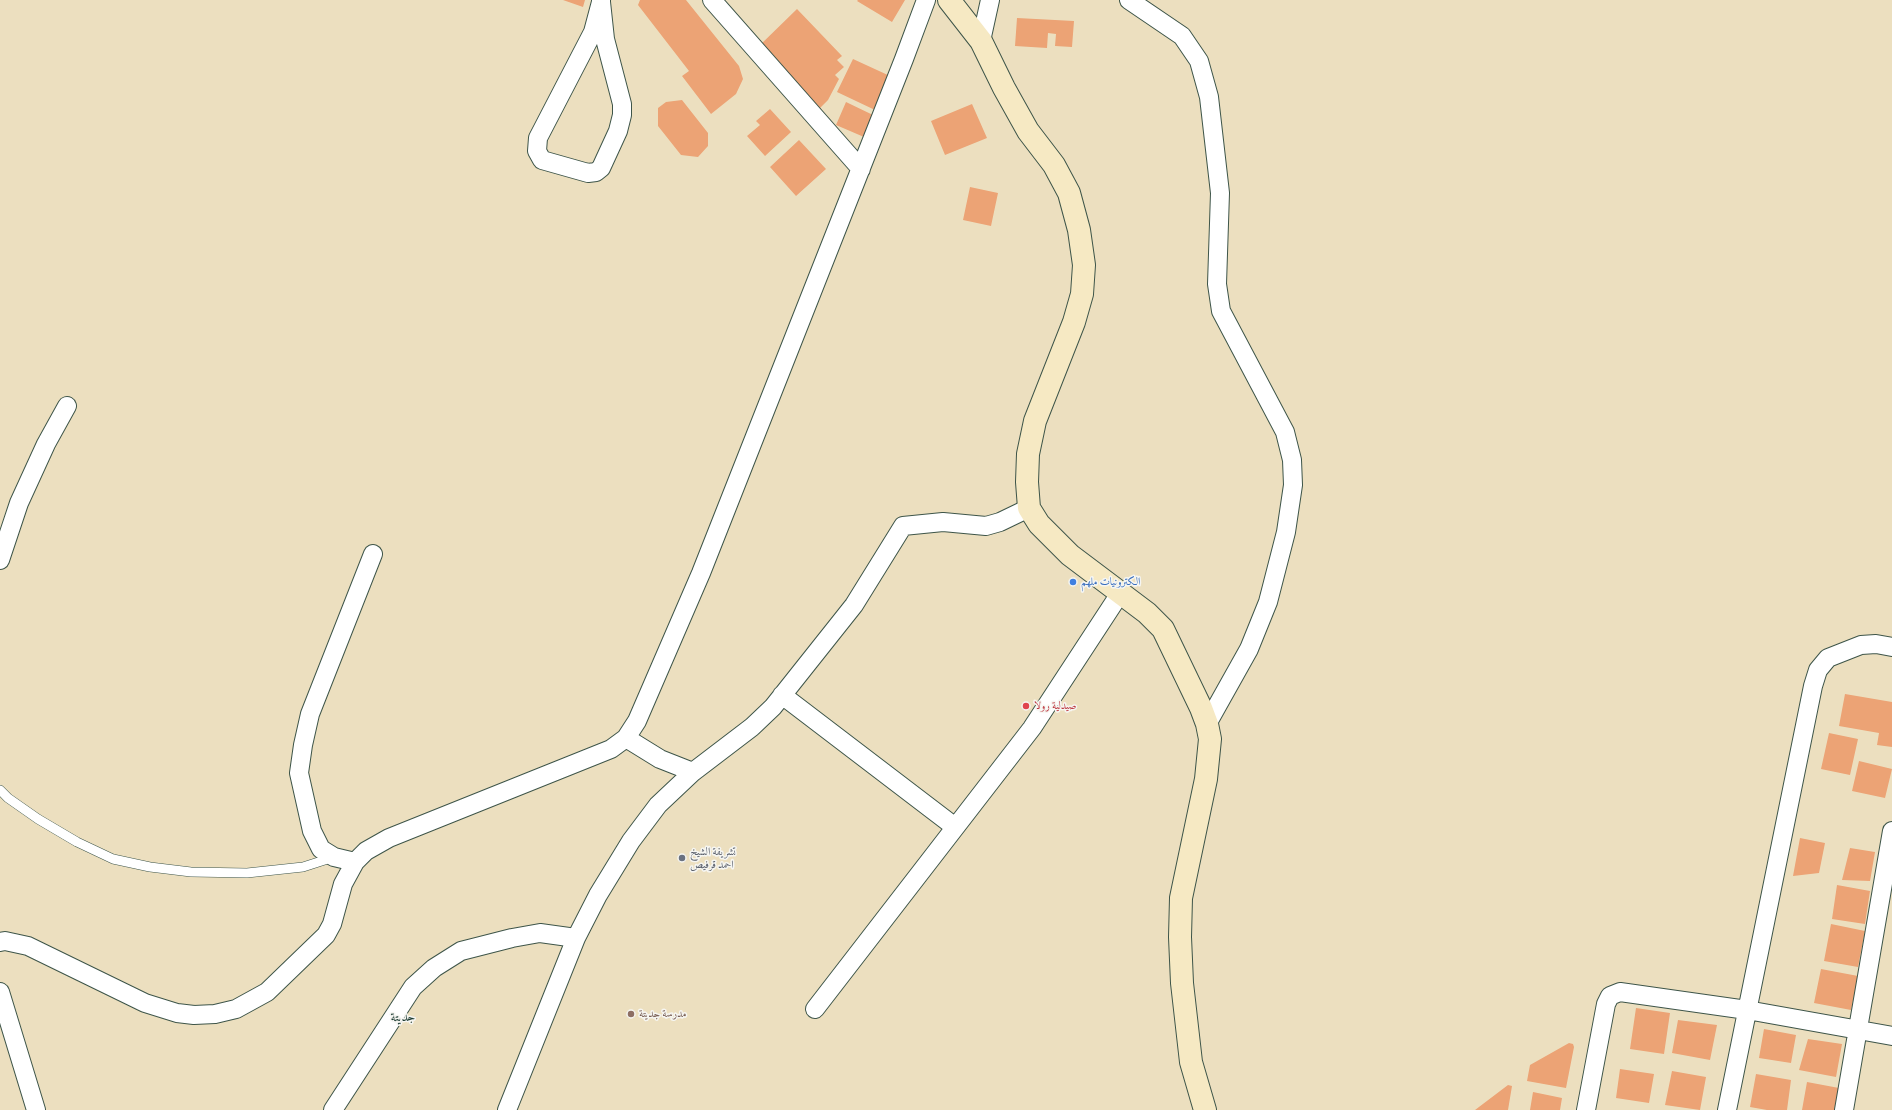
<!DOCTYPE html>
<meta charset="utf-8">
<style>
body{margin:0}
canvas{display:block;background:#ecdfbf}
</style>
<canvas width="1892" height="1110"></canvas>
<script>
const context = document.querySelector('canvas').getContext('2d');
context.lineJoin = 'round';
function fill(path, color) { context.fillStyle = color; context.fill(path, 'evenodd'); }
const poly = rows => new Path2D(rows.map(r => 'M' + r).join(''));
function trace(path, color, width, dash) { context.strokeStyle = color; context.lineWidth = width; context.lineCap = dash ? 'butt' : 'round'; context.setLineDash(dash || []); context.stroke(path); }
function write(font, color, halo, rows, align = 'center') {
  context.font = font + ' Alegreya,Amiri,serif'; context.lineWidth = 3; context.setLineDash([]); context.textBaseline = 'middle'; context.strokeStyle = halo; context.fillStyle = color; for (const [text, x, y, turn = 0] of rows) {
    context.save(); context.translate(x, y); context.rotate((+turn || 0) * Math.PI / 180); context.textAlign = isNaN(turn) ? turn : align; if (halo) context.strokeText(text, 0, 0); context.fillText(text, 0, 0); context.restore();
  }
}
const building = poly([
 [563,0,585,0,583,7],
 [640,0,686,0,739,66,743,79,736,94,711,114,682,76,689,71,638,5],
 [858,0,905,0,892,22,857,1],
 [797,9,842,56,837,60,844,67,835,75,839,79,828,100,818,110,757,48],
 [1017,18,1074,21,1072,47,1055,46,1056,34,1048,33,1047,48,1015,46],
 [853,59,890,76,875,110,837,92],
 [682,100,708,133,708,146,698,157,681,155,658,126,658,108,666,102],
 [846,102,873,115,864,137,836,125],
 [972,104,987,138,945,155,931,121],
 [770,109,791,132,765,156,747,136,760,125,756,121],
 [799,140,826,169,796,196,770,167],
 [970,187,998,193,991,226,963,220],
 [1845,694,1892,702,1892,747,1877,745,1879,733,1839,726],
 [1829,733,1858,739,1850,775,1821,769],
 [1859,761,1892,769,1885,798,1852,791],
 [1800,838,1825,843,1819,873,1793,876],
 [1850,848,1875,852,1870,881,1842,880],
 [1837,885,1870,891,1865,924,1832,919],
 [1831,924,1865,931,1858,967,1824,961],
 [1821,969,1858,976,1851,1010,1814,1003],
 [1636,1008,1670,1013,1664,1054,1630,1049],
 [1678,1020,1717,1025,1710,1060,1672,1053],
 [1764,1029,1796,1035,1791,1063,1759,1058],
 [1808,1039,1842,1044,1836,1077,1799,1070],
 [1569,1043,1573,1044,1574,1047,1566,1088,1527,1081,1530,1065],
 [1620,1069,1654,1074,1649,1103,1616,1098],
 [1672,1071,1706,1077,1700,1110,1665,1105],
 [1756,1074,1791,1080,1787,1110,1767,1110,1750,1107],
 [1807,1082,1839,1088,1834,1110,1802,1110],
 [1508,1085,1512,1086,1508,1110,1475,1110],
 [1533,1092,1562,1098,1560,1110,1530,1110]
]);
const lane = poly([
 [0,790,8,798,38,819,77,842,113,859,150,867,191,872,247,873,303,867,334,857]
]);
const street = poly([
 [712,0,861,169],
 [1129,0,1182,36,1199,61,1209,97,1220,193,1217,284,1221,311,1285,432,1292,460,1293,485,1286,532,1268,602,1249,649,1207,724],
 [601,2,605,39,622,104,622,115,618,131,601,168,596,172,588,173,542,160,537,151,538,138,593,32,601,2,601,0],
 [981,41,990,0],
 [0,560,19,503,46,444,67,406],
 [782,695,955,827],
 [693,772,752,727,773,707,854,605,903,526,943,522,986,526,1000,522,1029,508],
 [355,862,334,857,321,849,312,831,299,773,303,745,310,714,373,554],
 [0,942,5,941,28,946,145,1003,177,1013,194,1015,215,1014,236,1009,267,992,326,935,332,924,343,884,355,862,366,851,389,838,611,749,626,738,637,721,701,573,904,59,926,0],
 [0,992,36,1110],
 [815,1009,1032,728,1121,592],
 [333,1110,413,987,434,968,461,951,512,938,540,933,576,938],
 [507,1110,576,938,598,895,631,841,658,805,693,772,660,759,626,738],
 [1586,1110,1606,1004,1610,996,1620,992,1747,1010,1892,1036],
 [1727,1110,1813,686,1818,670,1828,658,1861,645,1876,644,1892,647],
 [1844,1110,1892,831]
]);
const secondary = poly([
 [949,0,981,41,1004,88,1028,131,1054,165,1069,193,1079,230,1084,265,1082,294,1074,322,1035,421,1028,454,1027,482,1029,508,1039,524,1070,555,1147,613,1163,629,1201,708,1207,724,1210,739,1206,779,1181,898,1180,937,1182,983,1191,1062,1205,1110]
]);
const markers = [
 [1073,582,4,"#3f7fe0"],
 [1026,706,4,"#e0444e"],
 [682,858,4,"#6b7280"],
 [631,1014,4,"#8d6e63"]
];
const shopNames = [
 ["الكترونيات ملهم",1081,582]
];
const healthNames = [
 ["صيدلية رولا",1034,706]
];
const worshipNames = [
 ["تشريفة الشيخ",690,852],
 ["احمد قرفيص",690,865]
];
const educationNames = [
 ["مدرسة جديتة",639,1014]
];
const quarterNames = [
 ["جديتة",403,1018]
];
fill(building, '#eca375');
trace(lane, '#3e5549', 10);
trace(street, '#3e5549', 20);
trace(secondary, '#3e5549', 24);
trace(lane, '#fff', 9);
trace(street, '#fff', 18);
trace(secondary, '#f6e9c3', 22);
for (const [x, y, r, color] of markers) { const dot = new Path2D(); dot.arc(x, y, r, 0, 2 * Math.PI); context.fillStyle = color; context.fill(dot); trace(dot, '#f6f6f2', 1.5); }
write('11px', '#366cbe', '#f6f6f2', shopNames, 'left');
write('11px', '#be3a42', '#f6f6f2', healthNames, 'left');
write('11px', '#5b616d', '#f6f6f2', worshipNames, 'left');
write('11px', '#785e54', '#f6f6f2', educationNames, 'left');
write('13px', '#1f3d34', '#f6f6f2', quarterNames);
</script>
